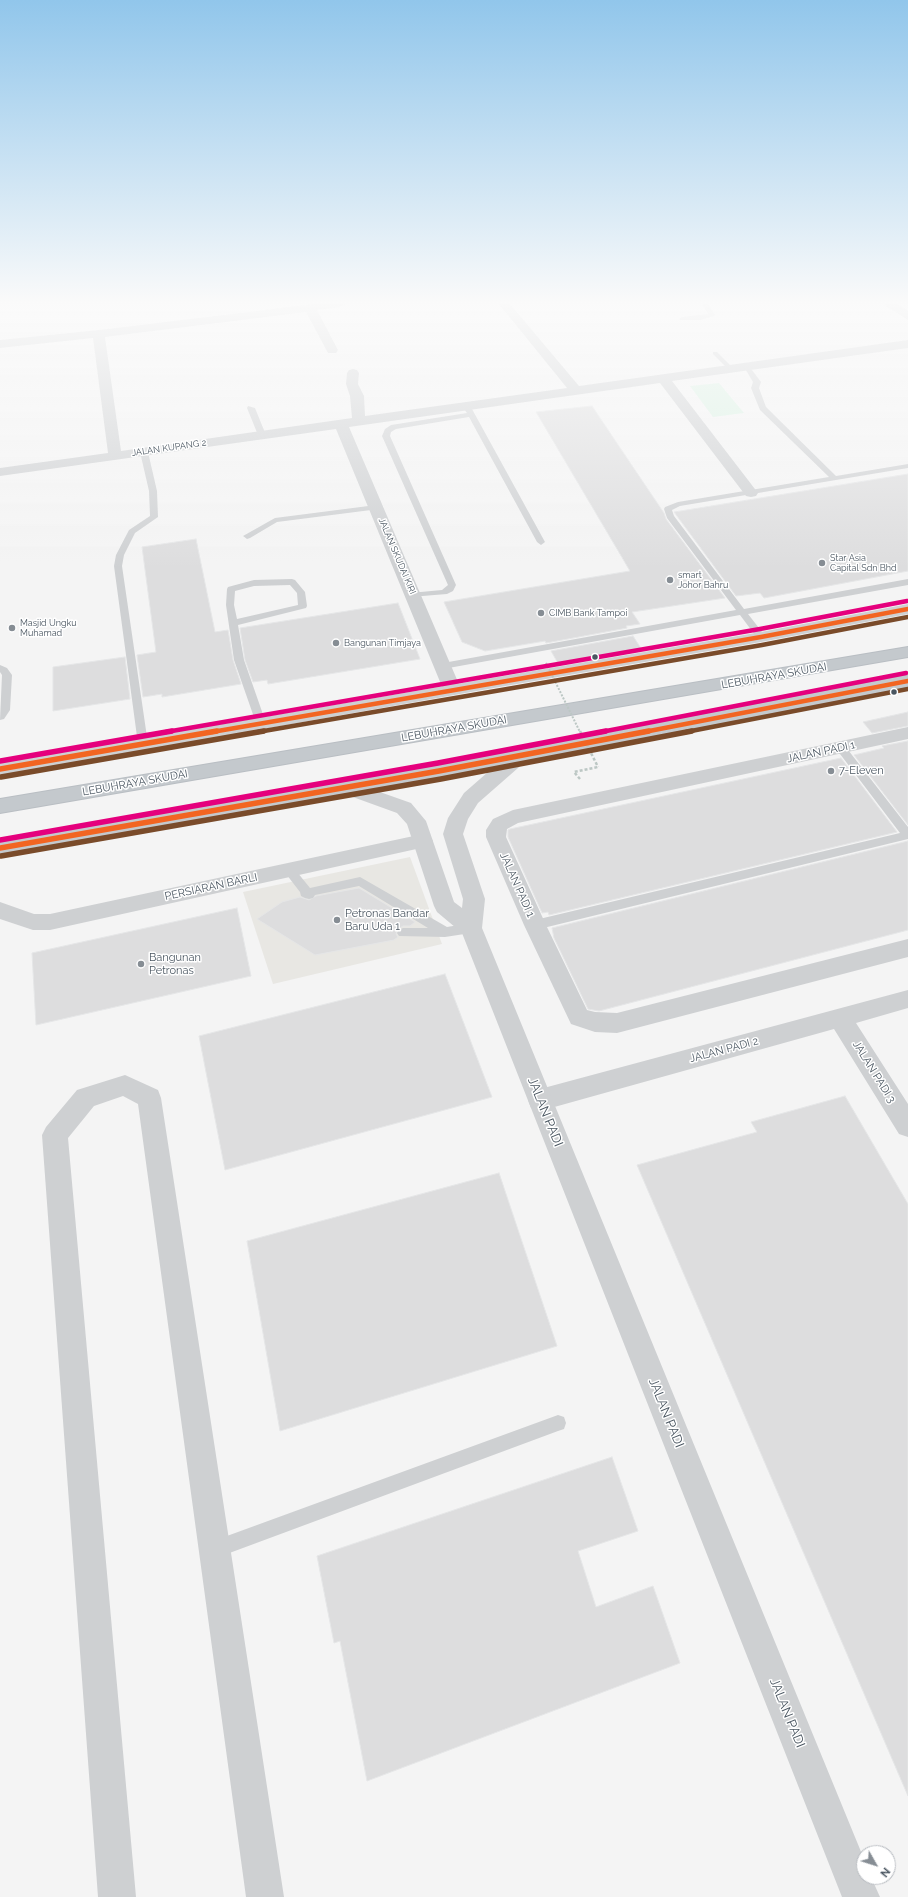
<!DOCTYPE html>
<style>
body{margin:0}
#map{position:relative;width:908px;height:1897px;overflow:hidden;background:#f4f4f4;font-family:Raleway,sans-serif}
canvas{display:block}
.north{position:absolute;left:856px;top:1845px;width:40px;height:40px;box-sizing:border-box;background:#fff;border:1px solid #b7bbc0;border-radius:50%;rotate:129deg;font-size:11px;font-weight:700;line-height:16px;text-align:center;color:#4a5661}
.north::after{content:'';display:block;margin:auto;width:14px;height:18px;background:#868d94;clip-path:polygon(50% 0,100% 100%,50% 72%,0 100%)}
</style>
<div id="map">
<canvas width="908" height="1897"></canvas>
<div class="north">N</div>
</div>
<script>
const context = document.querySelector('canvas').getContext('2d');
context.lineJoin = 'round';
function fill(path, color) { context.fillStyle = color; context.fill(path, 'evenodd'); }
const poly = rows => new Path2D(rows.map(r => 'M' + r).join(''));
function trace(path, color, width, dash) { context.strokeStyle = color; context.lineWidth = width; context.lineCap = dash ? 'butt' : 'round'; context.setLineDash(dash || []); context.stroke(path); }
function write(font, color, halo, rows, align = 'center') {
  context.font = font + ' Raleway,sans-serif'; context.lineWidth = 3; context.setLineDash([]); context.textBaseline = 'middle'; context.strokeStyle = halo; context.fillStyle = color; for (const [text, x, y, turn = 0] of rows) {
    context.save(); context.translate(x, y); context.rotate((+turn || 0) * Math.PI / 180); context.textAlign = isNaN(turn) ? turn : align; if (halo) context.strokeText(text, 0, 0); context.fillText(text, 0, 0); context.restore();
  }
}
const commercial = poly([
 [410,857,442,944,273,984,243,892]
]);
const green = poly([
 [719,383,744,413,713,417,690,386]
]);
const building = poly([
 [592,406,664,513,666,519,725,598,632,612,640,624,626,626,627,628,546,643,545,641,485,651,462,642,444,602,630,571,536,412,592,406],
 [908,474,908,571,764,598,760,593,736,596,674,512,908,474],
 [196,539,215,632,228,630,233,660,241,684,162,697,162,694,143,697,137,655,156,652,142,547,196,539],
 [398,603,420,659,268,684,267,680,253,682,245,660,240,628,398,603],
 [633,636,642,650,559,665,551,651,633,636],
 [125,657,130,699,53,711,53,667,125,657],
 [908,712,908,726,872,733,863,722,908,712],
 [908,741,908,825,854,755,884,748,882,746,908,741],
 [841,758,897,832,549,915,548,912,542,913,508,837,508,830,510,829,841,758],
 [908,841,908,930,599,1011,588,1009,554,938,552,928,908,841],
 [359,888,415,922,410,926,403,926,398,929,396,934,398,937,394,940,315,955,257,919,282,902,300,897,309,900,316,896,359,888],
 [237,908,251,976,36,1025,32,953,237,908],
 [445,974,492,1097,225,1170,199,1036,445,974],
 [845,1096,908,1204,908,1796,637,1165,757,1132,751,1122,845,1096],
 [499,1173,557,1346,280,1431,247,1241,499,1173],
 [612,1457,638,1531,578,1551,596,1607,653,1586,680,1663,367,1781,340,1641,334,1643,317,1556,612,1457]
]);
const path = poly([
 [580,779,574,772,598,767]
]);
const service = poly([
 [702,304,708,304,715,315,714,316,700,320,680,320,679,319,682,317,708,314,702,304],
 [713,352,717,352,733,368,733,370,729,370,713,354,713,352],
 [745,366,749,366,761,382,759,388,766,407,836,476,908,464,908,468,680,506,672,510,674,516,744,609,908,579,908,585,748,614,766,637,761,640,758,639,740,615,443,669,440,668,438,666,440,664,443,663,736,610,667,518,664,509,665,507,678,502,829,477,760,410,751,388,753,382,744,367,745,366],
 [248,406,255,408,266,435,265,437,258,435,247,408,248,406],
 [465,407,472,409,545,542,541,545,537,542,469,417,396,429,391,432,390,436,456,585,453,591,447,594,410,597,410,593,442,590,448,585,382,436,385,429,391,425,467,413,464,409,465,407],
 [141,450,148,452,157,491,158,517,135,533,124,555,122,566,148,744,143,747,138,744,114,566,116,555,129,530,150,516,149,491,140,452,141,450],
 [376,505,380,507,379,509,277,522,250,538,247,539,243,536,275,518,376,505],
 [292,579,295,580,305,592,307,606,306,608,238,625,244,660,266,723,261,726,256,723,234,660,226,605,227,589,228,587,254,580,292,579],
 [290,585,297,593,298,605,237,619,234,605,235,591,254,586,290,585],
 [0,665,7,668,12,675,10,710,4,719,0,720,2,675,0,672,0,665],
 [841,745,845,746,908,827,908,839,535,930,531,928,529,925,531,922,535,920,900,833,837,750,836,748,841,745],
 [289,866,293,867,310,888,360,877,447,927,471,923,475,925,477,928,475,931,471,933,445,937,399,936,397,933,399,930,403,928,428,928,359,886,315,895,313,898,309,899,305,898,301,896,300,892,283,870,285,867,289,866],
 [558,1415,564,1417,566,1423,564,1429,558,1431,216,1558,210,1555,207,1549,210,1543,216,1540,558,1415]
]);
const minor = poly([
 [315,304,345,304,339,307,317,310,338,350,336,353,328,353,306,312,105,337,121,451,352,418,350,396,346,384,347,373,349,370,353,369,357,370,359,373,358,384,364,396,365,416,567,388,499,304,510,304,579,386,908,340,908,348,672,381,758,493,756,496,751,497,746,496,660,383,349,427,461,689,458,693,452,695,446,693,443,689,336,429,0,476,0,468,108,453,93,338,0,348,0,340,99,330,315,304],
 [885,304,897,304,908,311,908,320,886,306,885,304],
 [908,727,908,739,518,823,507,829,506,837,546,925,587,1010,595,1012,617,1013,908,939,908,957,617,1033,595,1032,571,1024,524,925,486,837,486,830,493,819,513,810,908,727],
 [423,834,430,836,433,841,430,846,50,930,33,930,0,919,0,902,34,914,50,914,423,834],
 [908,990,908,1008,856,1023,908,1104,908,1137,899,1134,834,1029,540,1111,531,1108,528,1100,531,1092,540,1089,908,990],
 [125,1075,158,1090,161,1098,284,1897,246,1897,138,1104,123,1096,94,1106,68,1138,136,1897,98,1897,42,1135,46,1127,77,1090,125,1075]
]);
const tertiary = poly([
 [908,604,908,614,761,642,488,689,0,776,0,762,761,632,908,604],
 [519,750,526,751,528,756,526,761,478,803,468,819,463,834,485,899,482,928,864,1859,864,1877,871,1877,880,1897,842,1897,462,933,437,912,434,906,407,824,397,813,339,792,336,787,339,782,346,780,411,803,426,821,454,902,462,908,463,899,443,834,448,818,464,793,512,751,519,750]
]);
const trunk = poly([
 [908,647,908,657,0,813,0,799,908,647],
 [908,675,908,687,439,778,0,855,0,841,439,764,908,675]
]);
const pathBridgeFar1 = poly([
 [546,663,580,732]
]);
const pathBridge = poly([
 [580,731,598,767]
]);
const bus1Far1 = poly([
 [212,732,761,637,908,609],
 [644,732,908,681]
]);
const bus1 = poly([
 [0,769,217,731],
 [0,848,439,771,649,731]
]);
const bus2Far1 = poly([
 [258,732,762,645,908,617],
 [686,732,908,689]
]);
const bus2 = poly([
 [1,777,264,731],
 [1,856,441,779,692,731]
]);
const bus3Far1 = poly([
 [166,732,760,629,907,601],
 [601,732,906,673]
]);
const bus3 = poly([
 [0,761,172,731],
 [0,840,438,763,606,731]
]);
const markers = [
 [822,563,4,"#868d94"],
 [670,580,4,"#868d94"],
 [541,613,4,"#868d94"],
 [12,628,4,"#868d94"],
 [336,643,4,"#868d94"],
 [595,657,3.5,"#4a5661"],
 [894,692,3.5,"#4a5661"],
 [831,771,4,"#868d94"],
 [337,920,4,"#868d94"],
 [141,964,4,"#868d94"]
];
const farStreetnames = [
 ["JALAN KUPANG 2",169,448,-8],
 ["JALAN SKUDAI KIRI",397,556,67]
];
const farPoinames = [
 ["Star Asia",830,558],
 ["Capital Sdn Bhd",830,568],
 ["smart",678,575],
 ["Johor Bahru",678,585],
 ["CIMB Bank Tampoi",549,613],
 ["Masjid Ungku",20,623],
 ["Muhamad",20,633],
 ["Bangunan Timjaya",344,643]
];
const streetNames = [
 ["LEBUHRAYA SKUDAI",774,676,-10],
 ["LEBUHRAYA SKUDAI",454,729,-10],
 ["JALAN PADI 1",821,752,-12],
 ["LEBUHRAYA SKUDAI",135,783,-10],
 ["JALAN PADI 1",517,885,66],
 ["PERSIARAN BARLI",211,887,-12],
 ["JALAN PADI 2",724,1050,-15],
 ["JALAN PADI 3",874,1072,58]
];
const poiNames = [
 ["7-Eleven",839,771],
 ["Petronas Bandar",345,914],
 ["Baru Uda 1",345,927],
 ["Bangunan",149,958],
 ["Petronas",149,971]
];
const nearStreetnames = [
 ["JALAN PADI",545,1112,68],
 ["JALAN PADI",666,1413,68],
 ["JALAN PADI",787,1713,68]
];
fill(commercial, '#e8e7e3');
fill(green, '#d9f2e3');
fill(building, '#ddddde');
trace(building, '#e5e6e7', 1);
trace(trunk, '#b9bec3', 2);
trace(path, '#bcc7c4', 2.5, [3, 2]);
fill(service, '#ced0d2');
fill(minor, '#ced0d2');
fill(tertiary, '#ced0d2');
fill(trunk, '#c4c9cd');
trace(pathBridgeFar1, '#bcc7c4', 2, [2, 1.5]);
trace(pathBridge, '#bcc7c4', 2.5, [3, 2]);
trace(bus1Far1, '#f26522', 4.5);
trace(bus1, '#f26522', 5.5);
trace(bus2Far1, '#7a4b2a', 4.5);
trace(bus2, '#7a4b2a', 5.5);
trace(bus3Far1, '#e5007d', 4.5);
trace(bus3, '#e5007d', 5.5);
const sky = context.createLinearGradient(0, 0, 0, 569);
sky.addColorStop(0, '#91c6eb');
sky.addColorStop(0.53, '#fafafa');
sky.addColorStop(1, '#fafafa00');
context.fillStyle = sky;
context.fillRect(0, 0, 908, 569);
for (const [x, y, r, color] of markers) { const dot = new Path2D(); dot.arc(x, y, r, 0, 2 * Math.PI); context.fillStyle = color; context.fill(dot); trace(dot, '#fff', 1.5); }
write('9px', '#4a5661', '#fff', farStreetnames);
write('9px', '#4a5661', '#fff', farPoinames, 'left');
write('11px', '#4a5661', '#fff', streetNames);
write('11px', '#4a5661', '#fff', poiNames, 'left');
write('13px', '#4a5661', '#fff', nearStreetnames);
</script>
